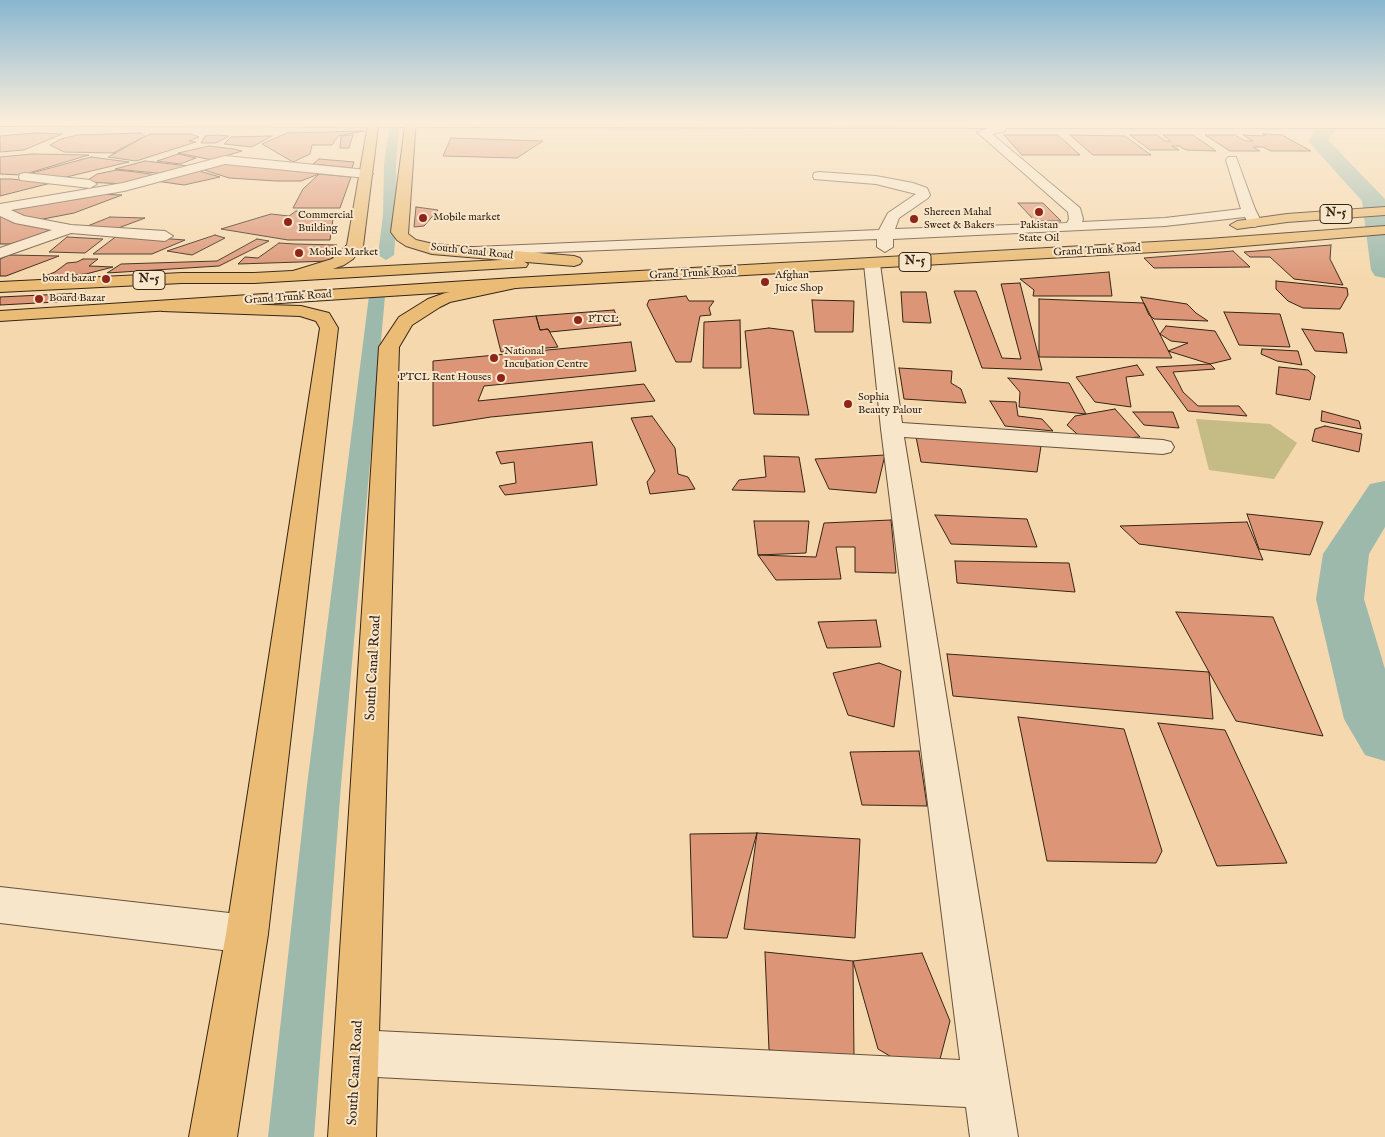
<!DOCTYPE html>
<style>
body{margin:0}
canvas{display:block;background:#f5d8ad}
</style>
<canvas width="1385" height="1137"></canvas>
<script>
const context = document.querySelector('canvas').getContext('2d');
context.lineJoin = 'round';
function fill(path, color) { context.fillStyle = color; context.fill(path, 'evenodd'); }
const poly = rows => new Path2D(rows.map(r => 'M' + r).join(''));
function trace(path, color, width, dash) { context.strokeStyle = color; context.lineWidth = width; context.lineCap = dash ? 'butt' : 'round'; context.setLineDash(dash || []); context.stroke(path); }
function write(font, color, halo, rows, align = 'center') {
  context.font = font + ' "IM FELL English",serif'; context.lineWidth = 4; context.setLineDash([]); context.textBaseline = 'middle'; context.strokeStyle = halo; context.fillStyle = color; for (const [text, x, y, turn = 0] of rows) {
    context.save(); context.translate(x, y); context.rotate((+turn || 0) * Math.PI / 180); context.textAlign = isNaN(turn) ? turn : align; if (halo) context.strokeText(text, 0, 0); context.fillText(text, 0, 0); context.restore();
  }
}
const green = poly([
 [1196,419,1270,424,1297,443,1274,479,1209,470]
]);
const canal = poly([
 [387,119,397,119,399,130,396,164,397,215,394,255,386,260,378,255,383,215,384,164,389,130,387,119],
 [377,291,383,292,385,296,341,785,314,1137,268,1137,307,785,369,296,371,292,377,291]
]);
const river = poly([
 [1325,119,1355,119,1352,123,1339,126,1328,140,1385,199,1385,278,1375,276,1371,270,1362,201,1308,141,1325,119],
 [1385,481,1385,527,1369,554,1364,599,1385,669,1385,761,1365,755,1344,719,1316,599,1323,554,1370,484,1385,481]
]);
const building = poly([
 [364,131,338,136,332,145,312,145,310,154,293,162,262,144,287,133,364,131],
 [35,133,62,134,24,150,0,152,0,136,35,133],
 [141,133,145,136,113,153,116,153,64,152,50,145,61,139,77,135,141,133],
 [150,134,191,134,199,137,189,141,196,142,136,161,108,157,150,134],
 [1263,134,1282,135,1311,151,1271,151,1263,147,1253,147,1260,151,1230,151,1205,135,1235,135,1245,141,1253,141,1243,135,1265,136,1263,134],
 [353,135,349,148,340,148,341,136,353,135],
 [1004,135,1058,135,1080,155,1022,155,1004,135],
 [1070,135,1125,136,1151,155,1093,155,1070,135],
 [1130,135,1157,135,1165,141,1171,141,1163,135,1193,135,1216,151,1186,150,1179,146,1172,146,1179,150,1150,150,1130,135],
 [205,136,217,135,229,136,216,143,201,143,205,136],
 [272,136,252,147,224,144,231,137,272,136],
 [451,138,543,141,517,158,443,156,451,138],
 [209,146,234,149,242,151,212,160,178,153,209,146],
 [32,154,89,155,22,175,0,174,0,157,32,154],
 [178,154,196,158,180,164,157,161,178,154],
 [91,157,129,162,58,179,28,174,91,157],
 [319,159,354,162,352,168,313,164,319,159],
 [145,161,180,165,193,167,167,174,115,169,145,161],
 [232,162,324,172,301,181,276,181,229,178,201,169,232,162],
 [117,170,136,172,164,176,126,184,85,182,97,174,117,170],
 [196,170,220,177,184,185,156,181,196,170],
 [319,174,351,177,340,208,293,208,303,189,319,174],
 [0,179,11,179,51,183,0,196,0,179],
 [99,194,122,195,74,213,38,220,0,211,99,194],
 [1018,203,1043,203,1061,221,1035,221,1018,203],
 [416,207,431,209,438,210,424,226,414,227,416,207],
 [296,211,317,214,334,212,330,240,288,240,221,229,271,214,289,216,296,211],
 [0,216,60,230,10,244,0,244,0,216],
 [110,217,145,218,113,230,85,227,110,217],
 [118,235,185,240,152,254,93,254,118,235],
 [215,235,225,238,192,255,167,251,215,235],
 [67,237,103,239,85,253,49,252,67,237],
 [257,239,269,241,219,266,107,273,121,264,217,261,257,239],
 [279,243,295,244,337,245,331,261,238,264,245,257,258,258,279,243],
 [1331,245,1330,259,1343,285,1294,279,1270,257,1250,257,1244,252,1331,245],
 [1233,251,1250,267,1154,268,1144,258,1233,251],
 [9,255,59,256,6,276,0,276,0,259,9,255],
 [83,259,98,259,89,266,113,267,86,274,43,277,55,272,67,263,77,262,83,259],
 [1109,272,1112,296,1033,296,1034,290,1020,279,1109,272],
 [1276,281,1347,288,1348,295,1340,309,1303,308,1288,301,1276,289,1276,281],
 [1020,283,1042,370,982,368,954,291,976,291,1002,358,1021,359,1001,284,1020,283],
 [901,292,926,292,931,323,903,322,901,292],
 [85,293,76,301,0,305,0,297,85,293],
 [686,296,689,301,714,301,709,308,711,315,700,316,691,362,676,362,647,305,649,300,686,296],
 [1141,297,1187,304,1196,313,1208,321,1154,319,1149,315,1141,297],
 [1039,299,1144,303,1172,358,1039,357,1039,299],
 [812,300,854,301,853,332,815,332,812,300],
 [614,310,621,325,550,332,548,329,540,330,536,316,614,310],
 [1224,312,1280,314,1290,347,1239,345,1224,312],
 [536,316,540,330,548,329,558,347,501,352,493,320,536,316],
 [740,320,741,368,703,368,704,322,740,320],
 [1166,326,1215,331,1231,359,1210,364,1168,351,1188,343,1171,341,1160,334,1166,326],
 [769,328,793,331,809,415,754,414,745,331,769,328],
 [1302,329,1343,333,1347,353,1315,351,1302,329],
 [631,342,636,371,484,386,478,401,644,384,655,401,491,417,433,426,433,361,631,342],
 [1262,349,1298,351,1302,365,1277,361,1261,354,1262,349],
 [1210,364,1215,369,1173,372,1183,392,1198,406,1239,406,1247,416,1188,411,1156,367,1210,364],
 [1137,365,1144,375,1126,377,1131,407,1095,402,1076,377,1137,365],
 [1279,367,1308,370,1315,376,1310,400,1276,394,1279,367],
 [899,368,952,371,951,383,961,389,966,403,904,399,899,368],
 [1008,378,1069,383,1086,414,1019,407,1020,392,1008,378],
 [990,401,1016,402,1018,416,1042,419,1053,431,1005,426,990,401],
 [1115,409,1140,437,1085,441,1067,425,1075,416,1115,409],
 [1322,411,1359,421,1361,429,1321,421,1322,411],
 [1133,412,1173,412,1179,428,1144,425,1133,412],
 [652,416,675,448,678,474,688,477,695,489,650,494,647,482,655,471,631,418,652,416],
 [1325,426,1362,434,1359,452,1312,441,1315,429,1325,426],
 [916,437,1041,446,1037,472,921,462,916,437],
 [592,442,597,485,505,495,499,486,516,483,514,462,501,464,496,452,592,442],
 [885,455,876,493,829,489,815,459,885,455],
 [764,456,799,457,805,492,732,490,739,480,766,477,764,456],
 [1247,514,1323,522,1310,555,1259,549,1247,514],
 [935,515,1027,519,1037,547,951,544,935,515],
 [891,520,896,573,855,572,855,547,836,547,841,579,776,580,758,555,816,557,824,523,891,520],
 [754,521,809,521,806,553,758,555,754,521],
 [1247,522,1263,560,1139,544,1120,526,1247,522],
 [955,561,1069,563,1075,592,957,583,955,561],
 [1176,612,1273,617,1323,736,1236,721,1176,612],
 [876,620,881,647,827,648,818,622,876,620],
 [947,654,1209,672,1213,719,953,696,947,654],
 [879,663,901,671,894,727,848,715,833,673,879,663],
 [1018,717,1124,729,1162,851,1156,863,1047,861,1018,717],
 [1158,723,1225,730,1287,863,1217,866,1158,723],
 [919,751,927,806,862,805,850,752,919,751],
 [757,833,860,839,855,938,744,929,757,833],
 [757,833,727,938,693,937,690,834,757,833],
 [765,952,853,961,854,1058,769,1050,765,952],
 [922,953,950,1021,934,1082,878,1049,853,961,922,953]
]);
const minor = poly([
 [0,120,1385,122,1385,128,1006,128,1005,131,992,134,1080,208,1083,219,1082,222,1165,218,1241,209,1226,160,1228,157,1236,157,1255,209,1262,223,1255,227,1250,226,1245,217,1165,226,893,239,893,247,885,252,877,247,877,239,457,256,449,251,451,248,879,230,888,213,916,194,876,184,814,179,813,176,814,173,819,172,876,176,913,183,927,188,930,195,928,198,899,218,895,229,1067,223,1069,219,1068,212,977,132,988,128,0,126,0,120],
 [225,156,367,170,373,174,367,178,225,164,124,191,11,210,24,216,71,225,165,231,173,236,165,241,71,233,0,258,0,248,52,230,15,223,0,216,0,204,123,183,225,156],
 [25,173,90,180,97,184,90,188,20,180,19,177,20,174,25,173],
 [872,259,880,264,902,423,1163,440,1171,442,1174,447,1171,452,1163,454,904,437,1018,1137,970,1137,966,1107,357,1076,341,1069,334,1053,341,1037,357,1030,960,1060,881,429,864,264,872,259],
 [0,887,247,915,262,920,268,934,262,948,247,953,0,923,0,887]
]);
const major = poly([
 [369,119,379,119,363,246,353,259,344,265,305,279,293,279,291,275,293,271,332,259,347,245,369,119],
 [406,119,416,119,408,234,416,240,433,244,574,256,580,258,582,261,580,264,574,266,432,254,406,246,397,240,391,232,406,119],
 [514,278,520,279,522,283,520,287,450,302,440,307,412,325,399,347,376,1137,328,1137,379,347,399,317,428,299,445,293,514,278],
 [168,302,301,306,329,313,338,328,268,934,237,1137,189,1137,226,934,320,328,316,321,300,316,162,311,159,307,162,303,168,302]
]);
const highway = poly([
 [1385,207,1385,215,1287,222,1237,229,1230,225,1237,221,1287,214,1385,207],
 [1385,226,1385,234,1208,249,514,288,0,321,0,311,514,278,1208,239,1385,226],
 [520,259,528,264,526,267,254,283,182,283,0,292,0,282,182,273,254,273,520,259]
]);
const markers = [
 [1039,212,5,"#8f2418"],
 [423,218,5,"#8f2418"],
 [914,219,5,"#8f2418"],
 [288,222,5,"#8f2418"],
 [299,253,5,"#8f2418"],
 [106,279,5,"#8f2418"],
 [765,282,5,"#8f2418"],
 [39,299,5,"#8f2418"],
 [578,320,5,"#8f2418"],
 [494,358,5,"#8f2418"],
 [501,378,5,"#8f2418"],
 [848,404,5,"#8f2418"]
];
const farPoinames = [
 ["Shereen Mahal",924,213],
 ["Sweet & Bakers",924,226],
 ["Commercial",298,216],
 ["Building",298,229],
 ["Mobile market",433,218],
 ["Pakistan",1039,226,"center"],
 ["State Oil",1039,239,"center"],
 ["Mobile Market",309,253],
 ["Afghan",775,276],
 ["Juice Shop",775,289],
 ["board bazar",96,279,"right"],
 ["Board Bazar",49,299],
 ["PTCL",588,320],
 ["National",504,352],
 ["Incubation Centre",504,365],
 ["PTCL Rent Houses",491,378,"right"],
 ["Sophia",858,398],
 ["Beauty Palour",858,411]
];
const farStreetnames = [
 ["Grand Trunk Road",1097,251,-3],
 ["South Canal Road",472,252,6],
 ["Grand Trunk Road",693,274,-3],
 ["Grand Trunk Road",288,298,-4]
];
const shields = [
 [1336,214,32],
 [915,262,32],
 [149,280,32]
];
const shieldNames = [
 ["N-5",1336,214],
 ["N-5",915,262],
 ["N-5",149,280]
];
const streetNames = [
 ["South Canal Road",374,668,-87],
 ["South Canal Road",356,1073,-87]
];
fill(green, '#c4bc84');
fill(canal, '#9cb9ac');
fill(river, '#9cb9ac');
fill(building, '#dc9677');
trace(building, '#362516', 1);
trace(minor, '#66523c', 2);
trace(major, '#362516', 2);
trace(highway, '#362516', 2);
fill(minor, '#f8e6ca');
fill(major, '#eabc76');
fill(highway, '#eabc76');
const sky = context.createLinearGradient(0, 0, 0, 279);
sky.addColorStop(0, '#89b6d0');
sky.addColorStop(0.43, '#faedda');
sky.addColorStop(1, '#faedda00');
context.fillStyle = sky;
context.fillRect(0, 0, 1385, 279);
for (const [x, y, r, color] of markers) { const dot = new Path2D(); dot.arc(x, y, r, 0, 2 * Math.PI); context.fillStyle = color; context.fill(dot); trace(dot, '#f8e6ca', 2); }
write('11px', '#362516', '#f8e6ca', farPoinames, 'left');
write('11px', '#362516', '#f8e6ca', farStreetnames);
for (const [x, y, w] of shields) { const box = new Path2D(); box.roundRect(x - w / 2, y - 9.5, w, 19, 4); context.fillStyle = '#f8e6ca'; context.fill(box); trace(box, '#362516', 1); }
write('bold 12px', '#362516', null, shieldNames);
write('14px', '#362516', '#f8e6ca', streetNames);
</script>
